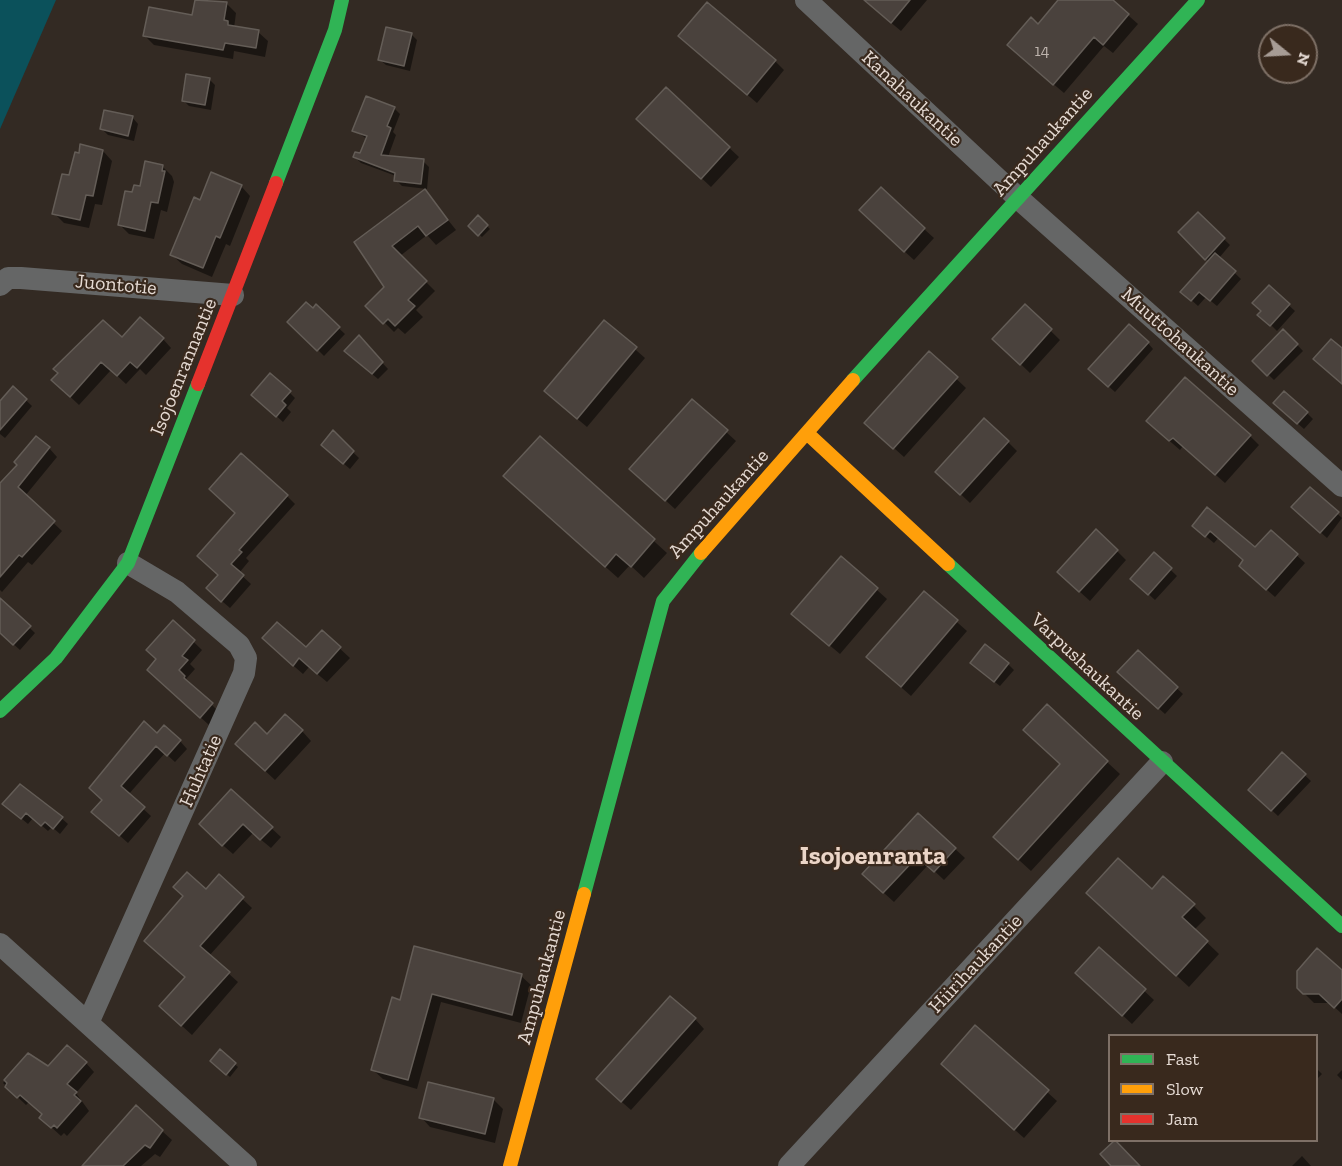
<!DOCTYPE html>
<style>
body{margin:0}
#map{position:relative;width:1342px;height:1166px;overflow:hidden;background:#332a23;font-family:"Zilla Slab",serif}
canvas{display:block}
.legend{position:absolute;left:1108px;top:1034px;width:210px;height:108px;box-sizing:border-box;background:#39291d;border:2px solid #7e7066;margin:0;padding:8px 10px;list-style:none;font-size:18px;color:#e5dad3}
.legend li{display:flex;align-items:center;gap:12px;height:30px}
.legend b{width:30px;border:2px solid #7e7066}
.north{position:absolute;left:1258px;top:24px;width:60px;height:60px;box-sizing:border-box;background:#39291d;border:2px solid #7e7066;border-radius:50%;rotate:108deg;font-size:16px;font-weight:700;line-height:24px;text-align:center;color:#e5dad3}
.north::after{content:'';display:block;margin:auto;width:21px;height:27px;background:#a79c95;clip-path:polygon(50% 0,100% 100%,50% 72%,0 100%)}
</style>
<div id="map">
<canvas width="1342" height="1166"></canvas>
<ul class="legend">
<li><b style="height:8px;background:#30b455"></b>Fast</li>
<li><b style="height:8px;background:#ff9f0a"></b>Slow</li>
<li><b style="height:8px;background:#e5322d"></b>Jam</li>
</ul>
<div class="north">N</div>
</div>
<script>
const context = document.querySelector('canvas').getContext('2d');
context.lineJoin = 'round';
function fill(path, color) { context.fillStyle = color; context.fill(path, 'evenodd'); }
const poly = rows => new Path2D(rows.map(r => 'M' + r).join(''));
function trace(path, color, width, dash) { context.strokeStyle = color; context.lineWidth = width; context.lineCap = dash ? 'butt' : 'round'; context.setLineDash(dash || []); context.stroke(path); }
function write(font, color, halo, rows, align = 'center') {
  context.font = font + ' "Zilla Slab",serif'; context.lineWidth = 4.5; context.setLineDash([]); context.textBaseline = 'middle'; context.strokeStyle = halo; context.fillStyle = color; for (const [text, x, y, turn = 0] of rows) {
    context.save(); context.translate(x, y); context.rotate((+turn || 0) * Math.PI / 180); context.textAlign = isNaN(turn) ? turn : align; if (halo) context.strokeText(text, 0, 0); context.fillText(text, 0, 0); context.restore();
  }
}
const water = poly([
 [0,0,56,0,0,129]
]);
const shadow = poly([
 [196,0,226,3,236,13,234,28,258,32,268,41,265,57,234,51,233,59,154,45,145,36,194,16],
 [869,0,927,0,901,31,877,11],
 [1060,0,1111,0,1138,24,1113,53,1104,46,1064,93,1019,55],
 [411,34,417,40,410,71,386,65,379,59],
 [689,45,775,61,784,70,757,103],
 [209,79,215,85,211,110,189,106,183,100],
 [666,89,739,157,711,187,648,128],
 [394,108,400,114,393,132,396,135,388,157,423,161,429,167,427,189,402,186,396,180,396,176,361,163,355,157,361,155,367,139,354,130],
 [132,117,138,124,134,141,108,135,102,129],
 [103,151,112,161,102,205,95,204,89,228,64,223,54,213],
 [163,167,172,176,174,182,167,212,161,210,154,239,129,234,119,224,134,194],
 [241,186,250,196,230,246,226,244,212,277,182,264,172,255,201,202],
 [425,191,456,230,436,245,427,235,400,256,435,291,416,310,423,317,405,334,398,328,394,332,368,306,386,287,356,243],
 [1198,214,1230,245,1219,258,1241,279,1217,306,1206,297,1198,306,1188,297,1209,262,1180,232],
 [478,217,490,229,482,237,470,226],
 [870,220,924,229,934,238,914,260],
 [1269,287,1295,311,1277,331,1260,314],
 [1025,306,1060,340,1030,373,1004,348],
 [316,307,345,334,324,356,290,322],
 [604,322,645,358,587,427,555,400],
 [1284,331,1303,351,1274,380,1254,361],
 [359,338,388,369,378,379,352,357],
 [122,339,163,339,171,348,146,375,140,369,126,384,111,370,79,405,62,389],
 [1148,343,1153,349,1115,392,1096,375],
 [929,353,966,388,904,457,876,432],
 [13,388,32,406,5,438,0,434,0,403],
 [289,392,295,398,287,408,291,412,283,422,259,400],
 [692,401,736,441,675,509,641,478],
 [1281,409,1307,413,1313,419,1304,429],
 [1157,430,1250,436,1259,445,1225,483,1183,446,1180,450],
 [333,433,359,458,350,469,329,451],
 [540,438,667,553,644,578,630,565,618,578,518,489],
 [1008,442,1017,451,970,503,947,481],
 [49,448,57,457,25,496,62,531,32,565,28,562,2,592,0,590,0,486,19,465],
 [1310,489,1342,518,1327,538,1299,513],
 [287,496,295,504,246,558,249,561,239,573,251,584,230,608,216,596,219,575,199,556],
 [1207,509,1255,549,1271,532,1305,563,1275,597,1248,573,1245,561,1219,537,1214,543,1202,533],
 [1117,551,1126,560,1090,601,1068,581],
 [1154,554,1177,576,1155,600,1132,579],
 [841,558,887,599,840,654,803,623],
 [924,593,967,631,911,696,878,667],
 [10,609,35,633,20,650,0,632,0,619],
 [173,622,202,650,190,664,195,669,186,679,220,713,209,725,157,678,157,659],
 [322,632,350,658,327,682,309,667,303,674,273,648,306,649],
 [1138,652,1183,694,1165,714,1125,678],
 [1008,664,1014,670,1000,686,978,669],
 [1047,707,1120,774,1031,871,1008,850,1061,765],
 [302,731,311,741,275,780,246,753,267,736],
 [157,735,180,741,187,749,175,762,165,753,128,795,151,816,128,843,93,812],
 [1282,754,1311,781,1278,816,1250,790],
 [231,791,281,837,271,848,253,833,233,854,210,834],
 [40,799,68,824,60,834,52,827,48,831,33,818,28,824,10,809],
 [918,815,965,858,944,880,928,865,894,902,874,884],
 [219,877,252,908,209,956,238,982,192,1035,171,1016,186,977,185,896,206,891],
 [1152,891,1193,905,1206,918,1194,930,1219,954,1189,987,1100,905],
 [415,948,521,976,531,985,521,1023,441,1002,417,1089,383,1079,373,1070,401,1001],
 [1099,949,1154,1000,1132,1024,1087,982],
 [1342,972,1342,1014,1330,1003,1314,1003,1298,987],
 [695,1019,704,1029,631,1110,607,1089],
 [975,1027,1057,1101,1024,1138,952,1074],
 [220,1051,238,1067,230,1077,212,1061],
 [28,1055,48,1068,86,1063,94,1072,76,1093,89,1111,67,1136,64,1133,61,1136,50,1126,44,1115,29,1102,26,1105,3,1083],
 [1316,1068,1322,1074,1316,1080],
 [1342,1070,1342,1080,1337,1075],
 [493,1099,503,1109,495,1143,430,1127,421,1117],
 [162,1131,172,1140,160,1157,155,1154,141,1166,84,1166],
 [1302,1156,1311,1166,1292,1166]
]);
const building = poly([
 [195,0,227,2,224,20,228,21,228,25,259,30,256,48,225,43,223,50,143,36,149,7,192,15,195,0],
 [864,0,910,0,891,23,864,0],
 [1058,0,1113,0,1129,14,1103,45,1094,37,1053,85,1007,45,1031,17,1038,24,1058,0],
 [707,2,776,60,747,95,678,36,707,2],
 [386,27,412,33,404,66,378,60,386,27],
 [186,74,210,78,205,105,182,101,186,74],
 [666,87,730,147,701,179,636,119,666,87],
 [366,96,395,107,387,126,391,128,381,155,424,159,421,184,394,181,395,173,353,157,355,152,360,153,367,136,352,131,366,96],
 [104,110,133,116,128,136,100,129,104,110],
 [80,144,103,150,93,196,86,195,80,220,52,214,62,174,69,175,75,152,79,153,80,144],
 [145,161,163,165,162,171,165,171,158,203,151,202,145,231,118,225,125,191,132,192,134,185,140,186,145,161],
 [211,172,242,185,220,238,216,236,203,268,170,255,194,197,200,200,211,172],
 [881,187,925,228,904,252,859,210,881,187],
 [425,189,448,220,426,236,418,226,392,246,427,281,408,300,415,306,395,326,388,319,383,324,365,306,384,287,354,242,425,189],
 [1198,212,1225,238,1205,260,1178,232,1198,212],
 [478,215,488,225,478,236,468,226,478,215],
 [1215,253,1236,271,1210,301,1199,292,1191,301,1180,292,1215,253],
 [1269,285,1290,304,1270,326,1257,315,1261,311,1252,303,1269,285],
 [306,302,313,308,316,304,340,327,317,351,287,322,306,302],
 [1025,304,1052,329,1020,365,992,339,1025,304],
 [140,317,164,338,137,368,130,362,117,376,101,362,70,397,51,380,58,373,53,369,103,320,122,337,140,317],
 [604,320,637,347,577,419,544,391,604,320],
 [1129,324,1149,342,1108,387,1088,369,1129,324],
 [1283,329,1298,344,1267,376,1252,361,1283,329],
 [359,335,383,362,372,374,344,351,359,335],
 [1331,339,1342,348,1342,384,1313,359,1331,339],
 [929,351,958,377,893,449,864,423,929,351],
 [270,373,291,391,282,401,286,405,276,417,251,395,270,373],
 [1185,377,1251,435,1215,475,1173,438,1169,441,1146,421,1185,377],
 [13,386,27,399,0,430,0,401,13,386],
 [1284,391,1308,412,1297,424,1273,403,1284,391],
 [692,399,728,430,665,501,629,469,692,399],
 [984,418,1009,441,960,495,935,472,984,418],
 [333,430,354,451,343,464,321,445,333,430],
 [36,436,50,447,18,487,55,521,22,557,19,555,0,577,0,483,17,465,14,462,36,436],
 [540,436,655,539,631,567,616,554,605,567,503,476,540,436],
 [241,453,288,495,239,550,242,552,231,564,244,575,221,602,206,588,218,575,197,556,235,513,209,489,241,453],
 [1310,487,1339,512,1320,533,1291,507,1310,487],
 [1207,507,1255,547,1271,530,1298,554,1266,590,1239,566,1243,560,1210,531,1205,537,1192,526,1207,507],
 [1096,529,1118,550,1079,592,1057,572,1096,529],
 [1154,552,1172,568,1148,595,1130,579,1154,552],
 [841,556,878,588,829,646,791,614,841,556],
 [924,591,958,620,901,687,866,657,924,591],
 [0,598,31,626,13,645,0,633,0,598],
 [173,620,195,640,182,656,188,660,179,670,185,676,184,678,213,703,200,718,147,670,156,659,146,650,173,620],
 [277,622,306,647,322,630,341,647,317,674,299,658,293,666,262,638,277,622],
 [985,644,1009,663,994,682,970,663,985,644],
 [1138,650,1178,687,1158,709,1117,672,1138,650],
 [1047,704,1108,761,1018,860,993,837,1060,764,1023,730,1047,704],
 [285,714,303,730,265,771,235,744,255,722,267,734,285,714],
 [144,721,157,733,164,725,181,740,167,756,156,746,121,786,145,807,119,836,91,812,102,800,89,788,144,721],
 [1282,752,1306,774,1271,811,1248,790,1282,752],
 [20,784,63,817,53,829,45,822,41,826,26,813,21,819,2,804,20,784],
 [231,789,273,827,260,840,243,824,222,846,199,824,231,789],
 [918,813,956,848,934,872,917,857,883,893,862,874,918,813],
 [1118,858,1152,889,1163,876,1195,904,1182,917,1208,941,1176,976,1086,893,1118,858],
 [187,872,206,889,219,874,244,897,200,946,230,972,181,1026,159,1006,185,977,144,941,183,896,173,887,187,872],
 [414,946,522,974,512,1015,432,994,408,1080,371,1070,392,997,400,1000,414,946],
 [1099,947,1146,989,1122,1016,1075,973,1099,947],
 [1317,948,1342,970,1342,999,1334,1008,1319,994,1303,994,1297,988,1297,971,1317,948],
 [670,996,696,1018,621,1102,596,1079,670,996],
 [975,1025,1049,1090,1014,1130,941,1064,975,1025],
 [67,1045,87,1062,67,1084,77,1092,74,1095,81,1101,57,1128,54,1125,51,1128,39,1118,42,1114,20,1095,17,1098,5,1087,7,1083,4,1080,28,1053,48,1066,67,1045],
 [220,1049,236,1063,226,1075,210,1061,220,1049],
 [428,1082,494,1098,485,1134,419,1118,428,1082],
 [136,1105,163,1130,150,1148,145,1145,123,1166,82,1166,136,1105],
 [1115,1140,1140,1166,1111,1166,1100,1154,1115,1140]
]);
const street = poly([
 [806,0,1018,198,1342,486],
 [0,285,8,278,21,278,233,295],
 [0,944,246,1166],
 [88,1023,244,673,246,658,239,645,177,592,128,563],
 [789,1166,1162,762]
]);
const fast = poly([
 [276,183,335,30,342,0],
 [853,380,1198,0],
 [948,564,1342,926],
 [0,711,56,658,128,563,198,384],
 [584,894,663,601,701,553]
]);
const slow = poly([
 [808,434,948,564],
 [701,553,853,380],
 [510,1166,584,894]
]);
const jam = poly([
 [198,384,276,183]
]);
const numberNames = [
 ["14",1042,51]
];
const streetNames = [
 ["Kanahaukantie",912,99,43],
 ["Ampuhaukantie",1043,142,-48],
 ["Juontotie",116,285,5],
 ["Muuttohaukantie",1180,342,42],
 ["Isojoenrannantie",184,367,-68],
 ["Ampuhaukantie",719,504,-48],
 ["Varpushaukantie",1087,667,43],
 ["Huhtatie",201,771,-66],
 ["Hiirihaukantie",976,964,-47],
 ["Ampuhaukantie",542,977,-75]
];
const districtNames = [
 ["Isojoenranta",873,857]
];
fill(water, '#0b515b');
fill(shadow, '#0007');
fill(building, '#4a423d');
trace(building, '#645d57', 1.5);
trace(street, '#656666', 22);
trace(fast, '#30b455', 14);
trace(slow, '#ff9f0a', 14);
trace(jam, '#e5322d', 14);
write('16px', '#beb4ae', null, numberNames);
write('20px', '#e5dad3', '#39291d', streetNames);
write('bold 26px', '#ebd5c7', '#39291d', districtNames);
</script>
